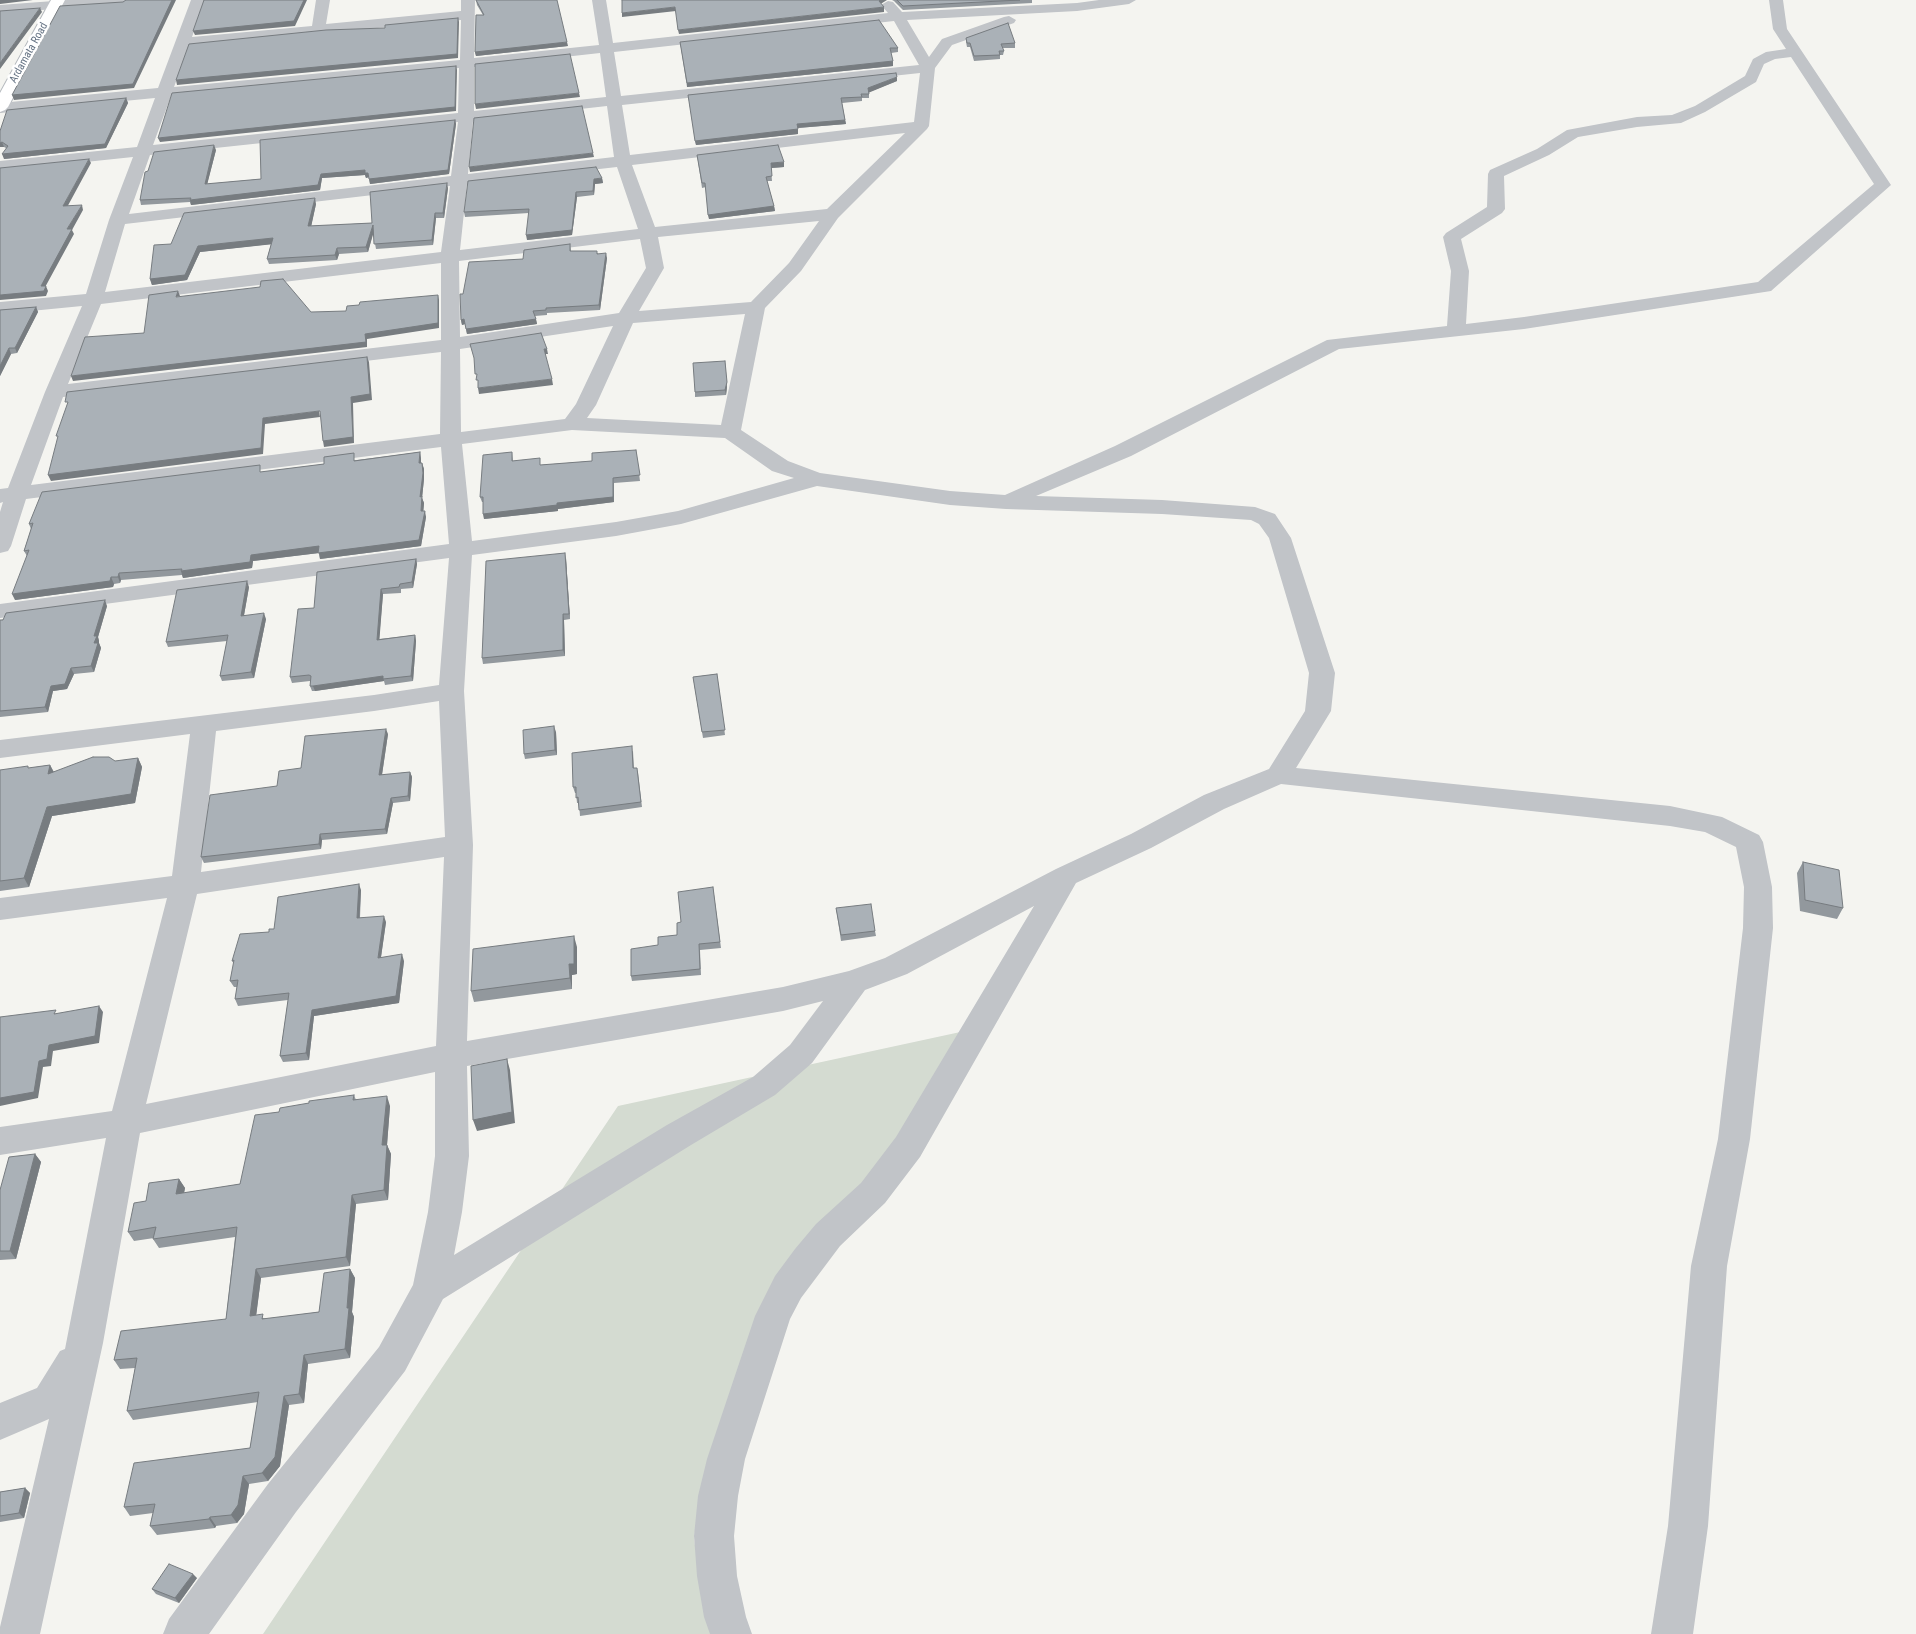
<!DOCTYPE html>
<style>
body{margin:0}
canvas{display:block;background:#f4f4f0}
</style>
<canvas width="1916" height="1634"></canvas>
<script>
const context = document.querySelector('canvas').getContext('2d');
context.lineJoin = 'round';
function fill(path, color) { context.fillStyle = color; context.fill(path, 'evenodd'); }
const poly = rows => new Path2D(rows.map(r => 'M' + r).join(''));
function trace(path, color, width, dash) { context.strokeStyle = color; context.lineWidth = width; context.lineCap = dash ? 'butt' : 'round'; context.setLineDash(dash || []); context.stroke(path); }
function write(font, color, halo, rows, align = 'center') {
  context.font = font + ' "Roboto Condensed",sans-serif'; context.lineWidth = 5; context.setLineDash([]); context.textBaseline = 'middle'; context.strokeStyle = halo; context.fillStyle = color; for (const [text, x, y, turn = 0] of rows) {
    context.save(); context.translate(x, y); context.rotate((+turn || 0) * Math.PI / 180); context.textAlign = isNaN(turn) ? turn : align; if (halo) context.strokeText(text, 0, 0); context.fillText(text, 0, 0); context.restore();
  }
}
const green = poly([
 [965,1031,879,1165,833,1215,701,1487,694,1538,703,1605,711,1634,263,1634,618,1106]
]);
const street = poly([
 [67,0,131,0,124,4,0,13,0,5,67,0],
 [191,0,205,0,192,37,312,26,316,0,330,0,326,24,461,11,461,0,475,0,474,58,599,45,592,0,606,0,613,43,888,13,881,5,888,1,893,2,902,12,1077,3,1099,0,1136,0,1129,4,1077,11,907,20,929,57,942,39,1004,17,1009,16,1016,20,1014,23,952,45,935,68,929,126,927,129,838,218,801,271,765,308,741,430,788,461,820,473,950,491,1005,495,1115,446,1327,340,1447,326,1451,271,1443,237,1446,233,1487,207,1488,174,1490,170,1537,149,1567,130,1637,117,1672,115,1695,106,1745,76,1753,59,1766,52,1786,49,1773,29,1769,0,1783,0,1787,29,1891,185,1771,291,1524,329,1339,349,1131,456,1036,496,1162,500,1255,507,1275,514,1291,538,1335,673,1331,711,1296,768,1670,806,1722,817,1759,835,1763,842,1772,887,1773,928,1750,1139,1727,1266,1708,1526,1693,1634,1651,1634,1668,1526,1691,1266,1718,1139,1743,928,1744,887,1736,847,1705,832,1670,826,1281,784,1224,809,1151,848,1076,883,920,1157,885,1203,840,1246,801,1298,790,1319,745,1459,738,1496,734,1536,737,1576,746,1617,752,1634,710,1634,704,1617,697,1576,694,1536,698,1496,707,1459,755,1316,775,1276,795,1249,816,1224,861,1183,896,1137,1034,906,907,974,865,990,812,1063,775,1095,691,1145,443,1299,405,1371,296,1512,209,1634,163,1634,169,1619,268,1484,379,1347,413,1285,428,1212,435,1156,435,1072,140,1133,103,1343,40,1634,0,1634,0,1627,49,1419,0,1440,0,1403,37,1388,60,1351,65,1349,106,1138,0,1155,0,1127,112,1111,167,898,0,920,0,898,172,876,190,734,0,758,0,740,374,695,439,685,449,558,0,618,0,604,449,544,441,447,26,499,11,546,8,551,0,553,0,512,3,502,0,503,0,489,8,488,45,392,82,306,0,314,0,302,86,294,109,220,133,157,0,171,0,161,137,147,155,98,0,113,0,103,158,88,191,0],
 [461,20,460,60,174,87,189,46,461,20],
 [894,21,919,65,621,96,614,52,894,21],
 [600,53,606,97,474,111,474,67,600,53],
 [1791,57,1874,184,1758,282,1524,317,1466,324,1469,271,1461,239,1502,213,1505,209,1504,176,1549,155,1578,137,1637,127,1681,123,1705,112,1756,82,1764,64,1775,59,1791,57],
 [459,68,458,113,153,145,171,96,459,68],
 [920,73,914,122,630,155,622,105,920,73],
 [607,106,614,157,468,174,473,121,607,106],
 [458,122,451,176,129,214,150,155,458,122],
 [905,133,827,209,655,227,632,165,905,133],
 [617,167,638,229,460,250,467,184,617,167],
 [450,186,441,252,105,292,125,224,450,186],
 [819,221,789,263,751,302,639,311,664,268,658,237,819,221],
 [640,239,646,268,619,313,460,337,459,261,640,239],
 [441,263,441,340,68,384,101,304,441,263],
 [745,314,721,425,587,418,596,405,633,323,745,314],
 [613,326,576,404,565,419,461,432,460,349,613,326],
 [441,352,440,434,31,485,63,397,441,352],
 [572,430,725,438,772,471,794,478,678,511,616,522,472,541,462,444,572,430],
 [817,486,950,505,1006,509,1162,514,1251,520,1259,524,1269,538,1309,673,1305,711,1269,769,1204,795,1131,834,1056,869,885,958,849,971,783,987,467,1041,473,845,464,691,472,555,616,536,681,524,817,486],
 [439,701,445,837,201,872,216,731,374,711,439,701],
 [444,857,436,1046,146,1104,197,894,444,857],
 [823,1001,790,1045,753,1077,667,1125,454,1255,462,1212,469,1156,467,1066,783,1011,823,1001]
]);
const secondary = poly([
 [51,0,65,0,8,107,5,110,0,112,0,93,51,0]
]);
const wall = poly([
 [476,0,568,46,476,56,475,52,483,15,477,5],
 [892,0,1032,0,1032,3,903,10,894,1],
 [966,38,1015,43,1015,48,1002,48,1004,51,1003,55,1000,55,1000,59,974,61,970,47,967,47,966,42],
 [680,42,898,48,898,52,891,53,893,66,687,87],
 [897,81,869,92,869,98,862,98,862,101,842,103,846,124,798,128,798,134,696,145,688,95],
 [126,98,128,103,106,148,4,159,6,148,4,147,0,147,0,131],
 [455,120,456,124,449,174,370,184,369,177,366,178,365,175,322,178,320,190,191,205,190,202,141,205,140,200,148,171,216,150,207,184,261,179],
 [697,155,784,167,771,168,772,181,767,181,774,206,775,211,709,219,706,187,702,188],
 [602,178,603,183,595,184,594,195,577,197,572,235,527,240,529,213,465,217,464,212],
 [448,188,444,218,436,218,433,245,376,249,373,233,368,252,339,254,337,260,269,264,267,259,271,244,200,252,187,280,152,285,150,279,171,244,316,204,311,226,372,223],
 [570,244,571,251,597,253,607,258,600,310,547,313,547,315,535,316,537,324,467,334,465,324,462,325,461,320,463,294,523,259],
 [36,307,38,312,17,353,11,354,0,376,0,310],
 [727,387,726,395,695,397,695,392],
 [636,450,640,481,614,483,614,502,558,509,558,511,484,519,483,502,482,502,480,497,512,452,513,461,541,465,592,461],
 [420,452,421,459,421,463,422,463,424,469,424,479,422,498,424,503,423,511,426,517,421,546,320,559,319,553,253,561,252,568,183,578,182,575,121,580,120,583,114,584,113,587,15,600,27,556,24,551,31,529,29,524,262,472],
 [566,558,570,619,564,620,565,656,483,664,482,658],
 [416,559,417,564,413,588,401,589,401,593,383,594,379,639,415,635,416,641,413,681,385,685,384,681,315,691,312,691,310,686,310,681,292,683,290,677,314,608],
 [249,587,244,615,266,619,254,678,222,681,220,676,227,641,168,647,166,642],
 [107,606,98,637,99,641,99,643,101,648,94,672,74,674,67,689,53,691,48,712,0,717,0,620],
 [717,674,725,735,703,738,693,677],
 [556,732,557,755,525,759,524,754],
 [388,734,382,775,410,772,412,777,410,801,393,803,387,834,322,840,321,849,204,863,201,857,277,786,301,768],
 [633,751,634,768,638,773,642,807,580,816,579,803,577,803,576,793,575,793,573,787],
 [138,758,142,767,135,803,52,816,29,887,0,891,0,770,29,768,50,765,54,772],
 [1803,862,1843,908,1837,919,1800,911,1797,873],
 [713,887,721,948,700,950,701,975,632,981,631,976,658,945,677,935,681,922],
 [361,890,360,918,386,922,381,957,404,961,399,1003,314,1016,309,1060,283,1062,280,1056,288,1000,238,1006,235,999,237,987,234,987,230,981,234,964,232,961,274,929],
 [836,908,875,931,876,936,841,941],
 [577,947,577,974,572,975,572,989,474,1002,471,991],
 [354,1095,356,1100,390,1106,387,1145,391,1154,388,1200,356,1204,350,1266,261,1278,256,1315,266,1319,319,1312,350,1269,355,1278,352,1312,354,1317,350,1358,308,1364,304,1403,289,1405,280,1466,268,1481,249,1484,244,1514,237,1523,216,1526,215,1528,157,1535,150,1526,153,1513,130,1516,124,1507,250,1448,258,1402,133,1420,127,1411,135,1368,120,1369,114,1360,226,1319,235,1237,159,1248,153,1239,154,1238,134,1241,128,1232,146,1201,179,1179,185,1188,184,1193,240,1184,279,1112,309,1103],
 [35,1154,41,1162,16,1259,0,1260,0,1190],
 [25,1488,30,1493,24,1518,0,1522,0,1492],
 [197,1578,179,1603,156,1594,152,1589]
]);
const shadedWall = poly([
 [0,0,33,0,0,4],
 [172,0,176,0,134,88,14,100,12,95],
 [304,0,307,0,295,26,195,35,193,31],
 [880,0,887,0,879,5,879,1],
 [675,7,676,11,622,17,622,13],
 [884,7,884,12,679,34,678,30],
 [40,8,42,12,0,69,0,63],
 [458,18,459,22,458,58,177,85,176,80],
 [567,42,568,46,476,56,475,52],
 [893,61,893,66,687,87,687,83],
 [456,66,457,70,456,111,160,142,158,138],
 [897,77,897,81,868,93,868,88],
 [579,93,580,97,476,109,475,104],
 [126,98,128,103,106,148,4,159,2,154],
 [455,120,456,124,449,174,370,184,369,179],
 [845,120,846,124,797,128,797,124],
 [798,129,798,134,696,145,695,141],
 [2,142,4,147,0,147,0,143],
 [214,145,216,150,206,189,205,184],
 [593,153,594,157,470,172,469,167],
 [89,159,91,163,65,211,63,206],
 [784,162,784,167,771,168,771,163],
 [365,170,368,173,369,177,366,178,365,175,322,178,320,190,191,205,190,200,321,174],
 [602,178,603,183,595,184,594,195,593,191,594,179],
 [447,183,448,188,444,218,443,213],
 [576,192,577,197,572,235,527,240,526,235],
 [315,198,316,204,310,232,308,226],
 [82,205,83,210,72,230,74,234,43,291,46,286,48,291,46,296,0,300,0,295,41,286,67,229],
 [774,206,775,211,709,219,708,215],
 [435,213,436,218,433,245,432,240],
 [373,225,374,231,368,252,366,247],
 [273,238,274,244,200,252,187,280,152,285,150,279,198,246],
 [337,248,339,254,337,260,335,255],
 [606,253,607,258,600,310,599,305],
 [178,291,180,296,176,297],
 [438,295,439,300,439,328,367,339,367,347,73,381,71,376,365,334],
 [36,307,38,312,17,353,15,348],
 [464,319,465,324,462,325,461,320],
 [536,319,537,324,467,334,466,329],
 [9,348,11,354,0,376,0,366],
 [544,349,547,349,548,354,545,354],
 [367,357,369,362,372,400,353,403,354,443,324,447,323,441,351,397],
 [725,361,727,387,726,395,725,390],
 [552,379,553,385,479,394,478,388],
 [319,411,320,417,265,424,263,454,51,481,48,475,263,418],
 [420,452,421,459,421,469,419,463],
 [422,463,424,469,424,479,422,498,424,503,423,517,421,511,420,497],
 [613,478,614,502,558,509,558,511,484,519,483,514,557,503],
 [425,511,426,517,421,546,320,559,319,553,253,561,252,568,183,578,181,571,251,555],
 [565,553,566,558,570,619,569,614],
 [416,559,417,564,413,588,412,582],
 [119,573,121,580,120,583,118,577],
 [111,577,114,584,113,587,15,600,12,594],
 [247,581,249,587,243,621,241,616],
 [381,589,383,594,379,645,377,640],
 [105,600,107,606,98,637,99,641,99,643,101,648,94,672,91,666,94,643,94,636],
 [264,613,266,619,254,678,251,672],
 [563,614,564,620,565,656,563,650],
 [415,635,416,641,413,681,411,676],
 [71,668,74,674,67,689,53,691,48,712,45,707,51,686],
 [383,676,384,681,315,691,313,686],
 [554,726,556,732,557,755,555,750],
 [386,729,388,734,381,781,379,775],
 [138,758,142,767,135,803,52,816,29,887,24,878,47,807],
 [50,765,54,773,48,774],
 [410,772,412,777,410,801,408,796],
 [391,798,393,803,387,834,385,829],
 [320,834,322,840,321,849,319,844],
 [359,884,361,890,359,925,357,918],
 [384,916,386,922,380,964,378,958],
 [574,936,577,947,577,974,572,975,572,989,570,978,569,964],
 [402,954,404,961,399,1003,314,1016,309,1060,306,1053,312,1010],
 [99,1006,103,1012,99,1043,53,1051,51,1066,43,1067,38,1098,0,1106,0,1098,39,1061,49,1045],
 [507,1059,510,1070,515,1123,477,1131,473,1120],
 [387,1096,390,1106,387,1145,391,1154,388,1200,384,1190,382,1145],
 [35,1154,41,1162,16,1259,10,1251],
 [179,1179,185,1188,182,1203,176,1194],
 [352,1195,356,1204,350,1266,346,1257],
 [256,1269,261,1278,255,1325,250,1316],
 [350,1269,355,1278,352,1312,354,1317,350,1358,345,1349,347,1308],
 [304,1355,308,1364,304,1403,299,1394],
 [284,1396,289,1405,280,1466,268,1481,262,1473],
 [243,1476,249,1484,244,1514,237,1523,231,1515],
 [25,1488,30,1493,24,1518,19,1513],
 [210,1517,216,1526,215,1528,209,1519],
 [193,1574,197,1578,179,1603,175,1598]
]);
const building = poly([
 [126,0,172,0,133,84,12,95,60,6,123,2,126,0],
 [204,0,304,0,294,21,193,31,204,0],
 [476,0,557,0,567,42,475,52,476,15,484,15,476,0],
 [622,0,880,0,879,1,884,7,678,30,675,7,622,13,622,0],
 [897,0,1020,0,903,6,897,0],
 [40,8,0,63,0,11,40,8],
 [458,18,457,54,176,80,189,44,326,30,385,28,385,25,458,18],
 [879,20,898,48,890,48,893,61,687,83,680,42,879,20],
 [1008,23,1015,43,1001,44,1004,51,999,51,1000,55,974,56,970,43,967,43,966,38,1008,23],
 [570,54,579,93,475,104,475,64,570,54],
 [456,66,455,107,158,138,172,93,456,66],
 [896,73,897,77,868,88,869,94,861,94,862,97,841,98,845,120,797,124,798,129,695,141,688,95,896,73],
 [126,98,105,144,2,154,8,146,2,142,0,143,0,131,7,110,126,98],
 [582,106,593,153,469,167,474,118,582,106],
 [455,120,448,170,369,179,368,173,365,173,365,170,321,174,318,185,190,200,191,198,140,200,145,172,148,171,154,152,214,145,205,184,261,179,260,140,455,120],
 [778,145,784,162,771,163,772,176,766,177,774,206,708,215,705,183,702,183,697,155,778,145],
 [89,159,63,206,82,205,67,229,72,229,41,286,46,286,44,291,0,295,0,168,89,159],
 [596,167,602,178,594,179,593,191,576,192,572,230,526,235,529,209,464,212,468,181,596,167],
 [447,183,443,213,435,213,432,240,374,244,373,225,366,247,337,248,335,255,267,259,273,238,198,246,185,275,150,279,154,245,171,244,184,213,315,198,308,226,372,223,370,192,447,183],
 [570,244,570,251,597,251,597,254,606,253,599,305,546,308,546,310,533,311,536,319,466,329,464,319,461,320,460,294,463,294,469,262,523,259,524,250,570,244],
 [283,279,311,312,346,311,347,306,359,305,360,302,438,295,438,323,365,334,366,342,71,376,85,337,144,333,149,295,178,291,176,297,260,287,261,281,283,279],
 [36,307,15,348,9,348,0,366,0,310,36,307],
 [541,333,547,349,544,349,552,379,478,388,478,380,476,380,477,374,475,374,474,358,470,344,541,333],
 [367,357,370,394,351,397,353,437,323,441,320,411,319,411,263,418,261,448,48,475,58,436,56,436,68,402,65,402,67,392,367,357],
 [725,361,727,382,725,390,695,392,693,363,725,361],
 [636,450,640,475,613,478,613,497,557,503,557,505,483,514,483,497,480,497,483,455,512,452,512,461,540,458,540,465,592,461,592,453,636,450],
 [420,452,419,463,422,463,423,473,420,497,422,496,421,511,425,511,419,540,318,553,319,546,251,555,250,562,181,571,182,569,119,573,118,577,111,577,110,581,12,594,29,550,24,551,33,523,29,524,42,492,260,465,260,472,324,464,324,457,354,453,354,461,420,452],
 [565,553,569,614,563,614,563,650,482,658,486,561,565,553],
 [416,559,412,582,400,584,399,587,381,589,377,640,415,635,411,676,383,679,383,676,313,686,310,686,311,676,309,675,290,677,298,609,314,608,317,572,416,559],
 [247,581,241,616,264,613,251,672,220,676,228,635,166,642,177,590,247,581],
 [105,600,94,636,97,636,94,643,98,643,91,666,71,668,65,684,51,686,45,707,0,711,0,620,3,620,6,613,105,600],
 [717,674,725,730,702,732,693,677,717,674],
 [554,726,555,750,524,754,523,730,554,726],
 [386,729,379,775,410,772,408,796,391,798,385,829,320,834,319,844,201,857,210,795,277,786,279,771,301,768,305,736,386,729],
 [632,746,633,768,637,768,641,802,579,810,578,797,576,798,576,787,573,787,572,753,632,746],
 [93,757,109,757,115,761,138,758,131,794,47,807,24,878,0,881,0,770,28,766,28,768,50,765,48,774,93,757],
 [1803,862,1839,870,1843,908,1805,900,1803,862],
 [359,884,357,918,384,916,378,958,402,954,396,996,312,1010,306,1053,280,1056,289,993,235,999,238,980,230,981,234,960,232,961,240,934,269,932,269,929,274,929,278,897,359,884],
 [713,887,720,942,699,944,700,969,631,976,631,949,658,945,658,937,677,935,677,923,681,922,678,892,713,887],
 [871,904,875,931,841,935,836,908,871,904],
 [574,936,574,964,569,964,570,978,471,991,473,949,574,936],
 [99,1006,95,1036,49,1045,47,1059,39,1061,34,1092,0,1098,0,1017,56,1010,54,1014,99,1006],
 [507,1059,512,1112,473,1120,471,1066,507,1059],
 [354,1095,353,1100,387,1096,382,1145,387,1145,384,1190,352,1195,346,1257,256,1269,250,1316,263,1314,262,1319,319,1312,324,1273,350,1269,347,1308,349,1308,345,1349,304,1355,299,1394,284,1396,275,1457,262,1473,243,1476,238,1505,231,1515,210,1517,209,1519,150,1526,155,1504,124,1507,134,1463,250,1448,259,1392,127,1411,137,1358,114,1360,121,1331,226,1319,237,1227,153,1239,156,1227,128,1232,134,1203,146,1201,149,1183,179,1179,176,1194,240,1184,255,1115,279,1112,280,1108,309,1103,309,1101,354,1095],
 [35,1154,10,1251,0,1251,0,1190,9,1157,35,1154],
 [25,1488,19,1513,0,1516,0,1492,25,1488],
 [169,1564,193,1574,175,1598,152,1589,169,1564]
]);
const farStreetnames = [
 ["Ardamata Road",29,53,-61]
];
fill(green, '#d4dbd1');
trace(secondary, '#b4b8bd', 2);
fill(street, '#c1c4c8');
fill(secondary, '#fff');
fill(wall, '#92989d');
fill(shadedWall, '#777c80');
fill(building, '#aab1b7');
trace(building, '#777c80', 1);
write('11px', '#637182', '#fff', farStreetnames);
</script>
